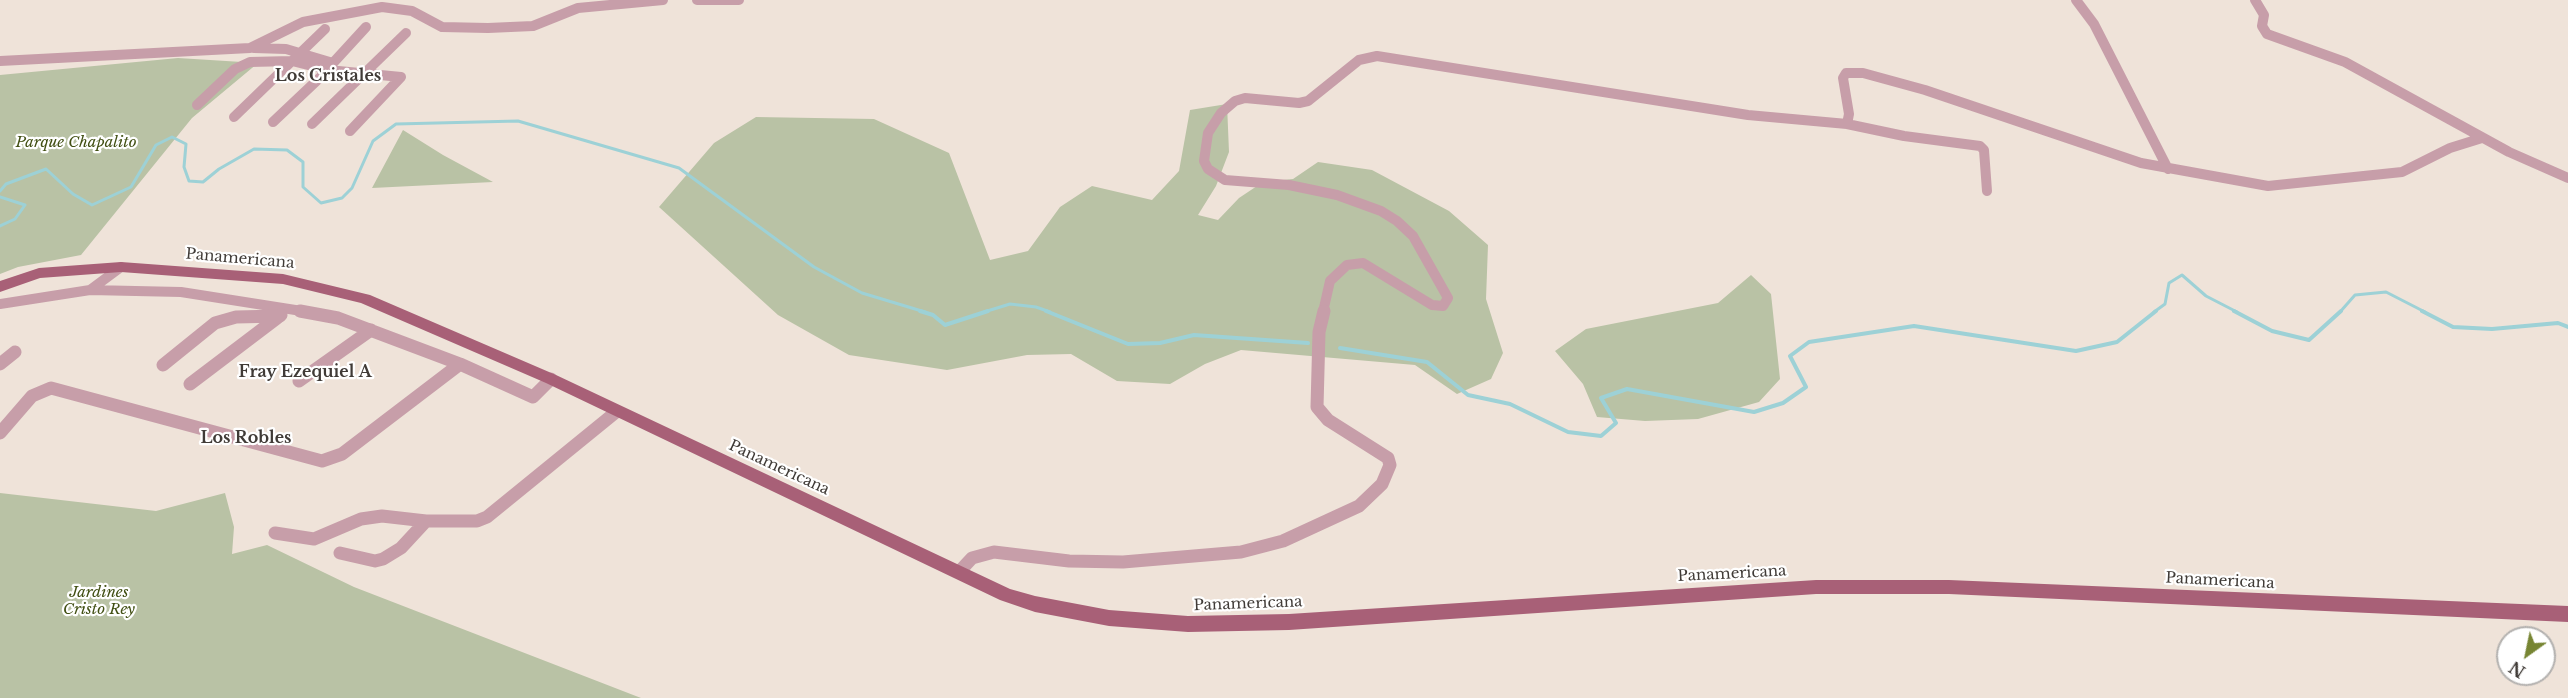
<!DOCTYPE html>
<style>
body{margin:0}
#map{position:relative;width:2568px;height:698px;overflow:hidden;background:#efe3d9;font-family:"Libre Baskerville",serif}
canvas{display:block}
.north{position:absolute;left:2496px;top:626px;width:60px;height:60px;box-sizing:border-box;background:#fff;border:2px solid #b3b1af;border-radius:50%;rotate:213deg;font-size:16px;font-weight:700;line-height:24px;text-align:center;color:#403b37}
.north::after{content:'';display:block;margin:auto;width:21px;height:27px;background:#778533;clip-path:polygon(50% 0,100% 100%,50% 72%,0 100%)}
</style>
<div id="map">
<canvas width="2568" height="698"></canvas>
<div class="north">N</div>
</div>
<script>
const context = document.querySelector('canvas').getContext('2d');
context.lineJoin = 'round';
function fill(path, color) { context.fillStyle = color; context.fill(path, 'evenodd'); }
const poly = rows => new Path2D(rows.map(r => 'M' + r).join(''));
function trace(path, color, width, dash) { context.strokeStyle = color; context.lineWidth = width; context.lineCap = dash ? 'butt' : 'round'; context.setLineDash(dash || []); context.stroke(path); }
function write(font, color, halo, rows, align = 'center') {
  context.font = font + ' "Libre Baskerville",serif'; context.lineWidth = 4.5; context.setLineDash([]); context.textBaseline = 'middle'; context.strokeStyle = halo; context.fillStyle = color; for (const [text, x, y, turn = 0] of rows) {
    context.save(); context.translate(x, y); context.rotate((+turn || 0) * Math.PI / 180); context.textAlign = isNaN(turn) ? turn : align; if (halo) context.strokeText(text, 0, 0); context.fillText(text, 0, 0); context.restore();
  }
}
const green = poly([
 [178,58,258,63,192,118,81,255,18,267,0,274,0,75],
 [1227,104,1229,152,1216,186,1198,215,1218,220,1239,198,1263,182,1293,179,1318,162,1372,170,1449,211,1488,245,1486,299,1503,353,1491,379,1457,394,1415,365,1241,350,1205,364,1170,384,1117,381,1071,354,1027,355,947,370,849,355,778,315,659,207,714,143,756,117,874,119,949,153,990,260,1028,251,1060,207,1092,186,1152,200,1179,171,1190,110],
 [403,130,443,155,493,182,372,188],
 [1751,275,1771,294,1780,379,1759,402,1698,419,1645,421,1597,417,1583,384,1555,351,1586,329,1718,303],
 [0,493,156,511,225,493,234,527,232,554,267,545,354,587,641,698,0,698]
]);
const streamFar1 = poly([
 [0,191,6,184,46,169,73,194,92,205,131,187,156,145,172,137,186,144,184,167,189,181,203,182,219,169,254,149,287,150,303,162,303,187,321,203,342,198,352,188,373,141,396,124,518,121,679,168,814,267,862,293,925,312],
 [0,197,25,205,15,219,0,226],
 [984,312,1010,304,1036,307,1050,312],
 [2154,312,2165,304,2169,283,2182,275,2206,296,2237,312],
 [2340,312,2355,295,2386,292,2425,312]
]);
const stream = poly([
 [920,311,933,315,945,325,988,311],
 [1046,311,1128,344,1160,343,1194,335,1308,343],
 [2234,311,2272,331,2309,340,2341,311],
 [2422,311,2453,327,2492,329,2558,323,2568,327],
 [1340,348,1427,362,1468,395,1510,404,1568,432,1601,436,1616,423,1601,398,1627,389,1754,412,1783,403,1806,387,1790,356,1809,342,1914,326,2076,351,2117,342,2156,311]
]);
const minorFar1 = poly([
 [697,0,739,0],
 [2076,0,2094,24,2168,169],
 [2255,0,2264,15,2262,26,2267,34,2345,62,2509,152,2568,178],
 [254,48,286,49,333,63,366,27],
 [0,61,250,48,303,22,382,7,412,11,442,27,488,28,533,26,578,8,663,0],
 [197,105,235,69,250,62,292,61,328,70,401,77],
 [234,117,325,29],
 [273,122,328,70],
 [312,124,406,33],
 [1847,124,1849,114,1843,78,1846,73,1863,73,1925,90,2141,163,2268,186,2402,172,2450,148,2482,138],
 [350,131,401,77],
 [90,290,121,267],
 [0,304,90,290,181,292,308,312],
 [1323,312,1330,281,1347,265,1363,263,1432,305,1443,306,1448,298,1413,236,1397,221,1381,211,1337,195,1289,185,1225,180,1208,169,1204,161,1208,133,1221,113,1235,101,1245,98,1299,103,1308,101,1359,60,1377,56,1748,115,1847,124,1904,136,1980,146,1984,150,1987,191]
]);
const minor = poly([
 [300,311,338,318,460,364],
 [0,364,15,352],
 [163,365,215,323,236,317,280,316],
 [299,381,371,330],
 [190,384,281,315],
 [0,433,32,396,51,388,322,461,342,454,460,364,533,397,551,379],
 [275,533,314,539,361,519,382,516,426,521,477,521,487,517,616,412],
 [340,553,375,561,383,559,401,548,426,521],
 [959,572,972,558,994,552,1069,561,1123,562,1241,552,1283,541,1359,506,1382,484,1390,465,1388,458,1328,420,1317,407,1319,332,1324,311]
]);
const primary = poly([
 [121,262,283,274,370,295,556,375,1010,589,1035,596,1109,610,1188,616,1289,614,1816,580,1949,580,2568,606,2568,622,1949,594,1816,594,1289,630,1188,632,1109,626,1035,612,1000,600,546,383,361,303,283,284,121,272,40,278,0,292,0,281,39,268,121,262]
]);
const parkNames = [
 ["Parque Chapalito",76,143],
 ["Jardines",99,593],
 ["Cristo Rey",99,610]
];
const streetNames = [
 ["Panamericana",240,259,5],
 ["Panamericana",779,468,25],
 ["Panamericana",1732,574,-3],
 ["Panamericana",2220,581,3],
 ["Panamericana",1248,604,-2]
];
const neighbourhoodNames = [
 ["Los Cristales",328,76],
 ["Fray Ezequiel A",305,372],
 ["Los Robles",246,438]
];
fill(green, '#b9c2a5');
trace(streamFar1, '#9dd1d6', 3);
trace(stream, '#9dd1d6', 4);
trace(minorFar1, '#c79ea9', 10);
trace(minor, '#c79ea9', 13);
fill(primary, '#a86077');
write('italic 15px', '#425014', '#fff', parkNames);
write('15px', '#403b37', '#fff', streetNames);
write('bold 16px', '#403b37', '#fff', neighbourhoodNames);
</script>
